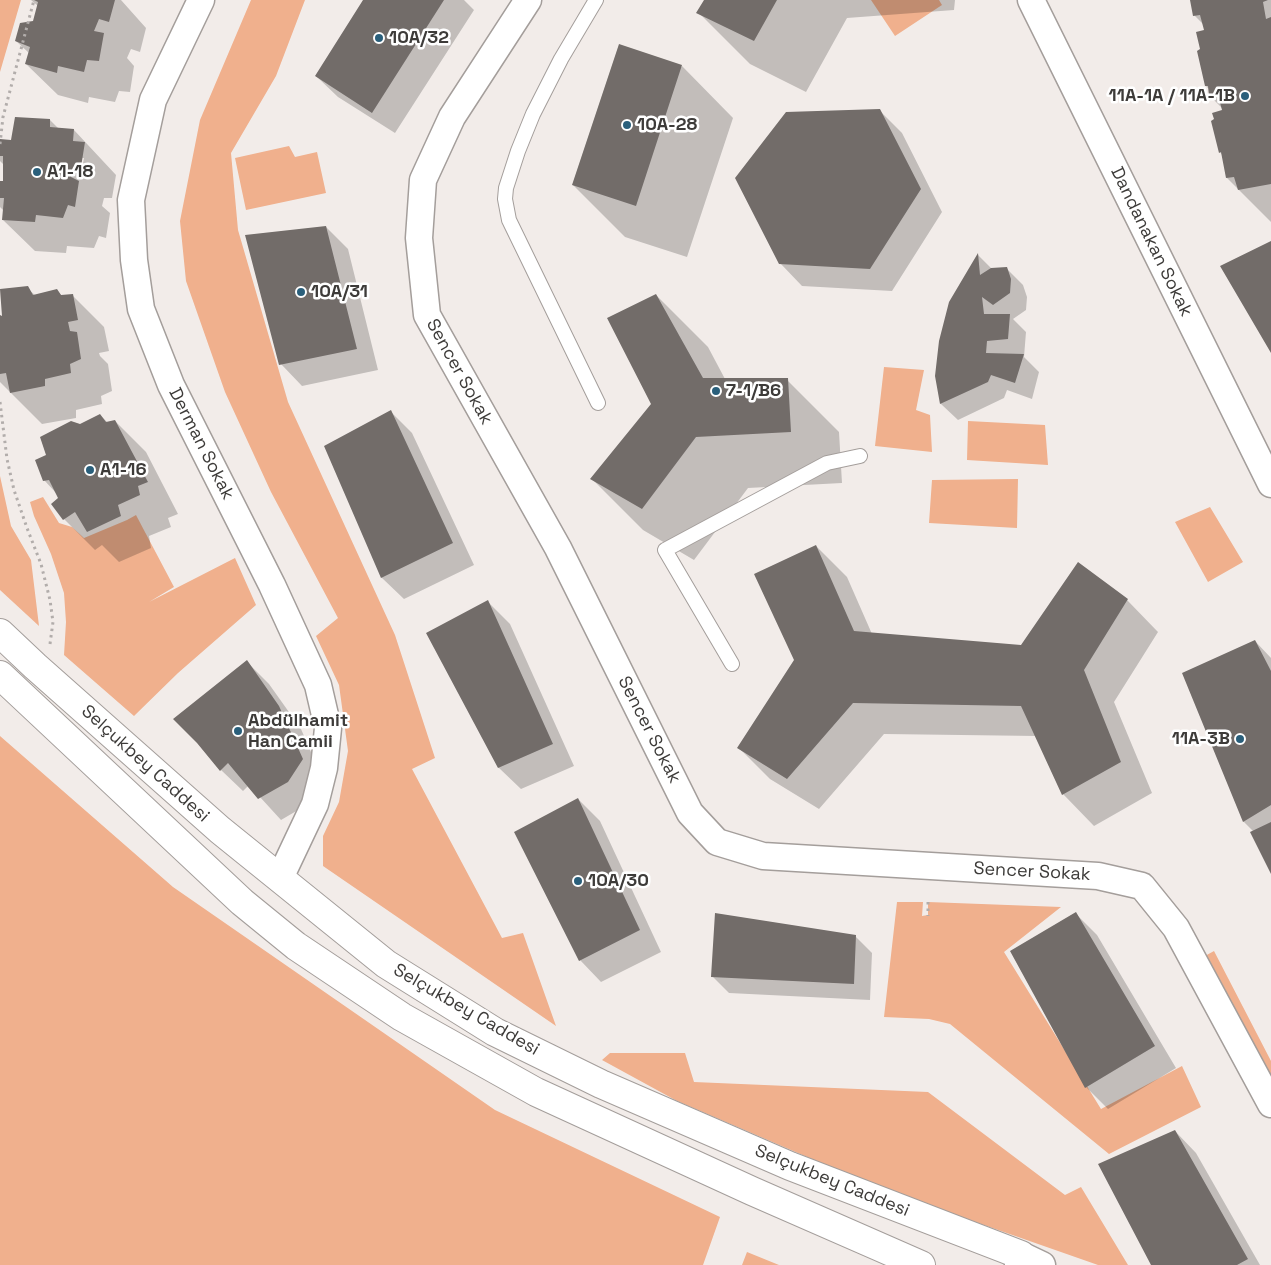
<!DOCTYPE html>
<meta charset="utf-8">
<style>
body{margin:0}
canvas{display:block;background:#f2ece9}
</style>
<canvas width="1271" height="1265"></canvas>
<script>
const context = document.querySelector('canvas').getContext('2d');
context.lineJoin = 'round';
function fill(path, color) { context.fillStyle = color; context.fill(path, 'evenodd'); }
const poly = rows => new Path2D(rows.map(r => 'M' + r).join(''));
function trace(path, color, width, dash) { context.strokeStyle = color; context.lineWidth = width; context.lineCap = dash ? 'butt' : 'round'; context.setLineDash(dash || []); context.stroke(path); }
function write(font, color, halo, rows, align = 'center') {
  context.font = font + ' "Space Grotesk",sans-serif'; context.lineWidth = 5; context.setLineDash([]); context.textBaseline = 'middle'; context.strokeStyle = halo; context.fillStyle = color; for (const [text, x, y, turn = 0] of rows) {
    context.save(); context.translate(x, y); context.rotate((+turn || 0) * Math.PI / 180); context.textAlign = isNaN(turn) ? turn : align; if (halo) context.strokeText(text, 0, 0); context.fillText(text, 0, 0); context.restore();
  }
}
const green = poly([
 [0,0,21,0,0,72],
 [251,0,305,0,276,76,231,153,238,230,288,402,395,635,435,758,412,769,502,938,523,933,556,1026,323,866,323,836,339,802,348,751,339,685,316,636,338,618,271,492,225,392,186,281,180,221,200,120],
 [871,0,939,0,942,5,895,36],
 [289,146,295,157,317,152,326,193,246,210,235,158],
 [884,367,924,370,916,410,930,415,932,452,875,446],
 [968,421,1045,425,1048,465,967,460],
 [0,476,11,526,31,560,39,626,0,590],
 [1018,479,1017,528,929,523,932,480],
 [43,497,59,523,72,527,84,538,127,520,136,515,174,587,149,602,235,558,256,605,178,673,134,716,64,655,66,622,64,593,51,554,34,516,30,502],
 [1210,507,1243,562,1208,582,1175,522],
 [0,736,173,887,495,1110,720,1217,703,1265,0,1265],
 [897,902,923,902,922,916,928,915,928,902,1061,907,1004,952,1101,1109,1182,1066,1201,1107,1109,1154,950,1024,929,1019,884,1017],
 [1214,951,1271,1061,1271,1104,1194,962],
 [610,1053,685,1053,694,1082,928,1092,1065,1195,1081,1187,1128,1265,1098,1265,884,1190,677,1101,602,1060],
 [747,1252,779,1265,742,1265]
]);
const shadow = poly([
 [31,0,121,0,146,28,140,52,131,49,127,58,134,66,130,92,119,91,115,102,89,97,88,103,58,95,26,64,29,53,16,41,34,22,38,6],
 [364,0,464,0,474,10,395,133,338,97,316,76],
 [706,0,955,0,954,10,847,18,806,92,750,64,698,12],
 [1191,0,1271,0,1271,222,1227,178,1223,156,1220,152,1223,111,1222,108,1210,96,1209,89,1206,86,1202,50,1205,31,1204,25,1194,15],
 [682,66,733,118,687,257,625,237,573,185],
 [880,111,902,133,942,212,892,291,802,286,780,263],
 [50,120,59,129,74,130,116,175,112,198,104,198,102,206,110,213,106,238,99,236,94,248,67,246,66,253,35,251,3,220,4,211,0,207,0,182,4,182,4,165,0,161,0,140,12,141],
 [81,158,84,158,81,174,79,173],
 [326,227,348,249,378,370,302,386,281,364],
 [978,255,992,269,1006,268,1023,285,1027,297,1026,310,1013,319,1026,332,1024,357,1039,372,1032,399,1007,390,1004,398,958,420,941,404,936,376,950,303],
 [27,288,36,296,57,290,62,296,73,296,104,327,109,351,99,353,100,356,108,364,112,391,101,396,102,404,76,410,76,418,42,424,0,382,0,317,3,317],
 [656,295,708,347,725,379,787,380,839,432,842,483,748,488,694,560,643,530,592,479,652,404],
 [390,411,412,433,474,565,404,599,382,578,326,447],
 [100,415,108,423,115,421,146,452,178,514,168,518,171,527,149,536,151,548,119,562,102,545,95,550,64,519,57,494,44,480,48,455,80,425],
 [816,546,847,577,872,634,1022,646,1127,600,1158,632,1114,702,1152,793,1094,826,1063,794,1037,736,884,734,819,809,770,779,739,748,795,660],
 [488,602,510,624,574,766,521,789,499,768,427,633],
 [1255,641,1271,658,1271,871,1254,832,1244,822,1184,673],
 [247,662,269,684,301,729,324,782,310,803,281,820,249,785,243,791,221,770],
 [578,799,600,821,661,952,601,982,580,960],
 [1075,913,1097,935,1176,1068,1108,1109,1086,1087,1011,952],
 [855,936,872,953,870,1000,729,993,713,977],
 [1175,1131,1196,1153,1260,1265,1152,1265]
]);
const building = poly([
 [34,0,115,0,109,22,99,19,94,31,104,33,99,61,87,60,84,72,58,66,57,73,25,64,30,47,15,41,20,23,33,21,38,2],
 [363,0,444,0,372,113,315,76],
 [704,0,777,0,754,41,696,13],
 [1190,0,1268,0,1263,2,1266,19,1271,17,1271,184,1238,190,1234,177,1226,178,1221,152,1219,153,1211,121,1214,119,1212,113,1222,110,1218,95,1209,96,1208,86,1205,86,1197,51,1200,49,1196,32,1204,30,1200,15,1193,16],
 [619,44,682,65,636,206,572,185],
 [880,109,921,189,870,269,779,264,735,178,786,112],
 [15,117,50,119,50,127,74,129,73,141,85,142,81,167,73,167,71,177,79,181,75,207,68,205,63,218,36,215,35,222,2,220,4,198,0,198,0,181,3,181,3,156,0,156,0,139,11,140],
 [326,226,357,349,279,365,245,235],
 [1271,241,1271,353,1220,266],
 [978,253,980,275,991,268,1007,267,1011,279,1010,293,993,305,982,297,984,314,1010,314,1008,339,987,341,986,353,1024,354,1015,383,991,375,988,382,940,404,935,376,939,341,949,302],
 [28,286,33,295,57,289,61,295,73,294,78,320,68,322,70,331,77,332,81,359,70,364,71,373,45,379,45,386,10,393,6,373,0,374,0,315,2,316,0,289],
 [656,294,703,378,788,378,791,432,696,437,642,509,590,479,651,404,607,318],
 [391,410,453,543,381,578,324,446],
 [100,414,106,422,115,420,148,482,138,486,140,495,118,505,121,516,87,532,75,512,63,520,51,504,58,498,49,480,43,481,35,460,46,455,40,437,71,421,80,424],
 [816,545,854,631,1021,645,1078,562,1128,599,1084,670,1121,762,1062,795,1021,706,853,703,787,779,737,748,794,660,754,574],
 [488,600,553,744,498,768,426,633],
 [1255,640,1271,671,1271,805,1243,822,1182,673],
 [247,660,279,706,303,759,288,782,258,799,228,763,220,771,197,743,173,719],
 [578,798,640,930,579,961,514,832],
 [1271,822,1271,874,1250,832],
 [1076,912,1155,1046,1085,1088,1010,951],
 [715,913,856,935,854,984,711,977],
 [1175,1130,1248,1259,1237,1265,1151,1265,1098,1164]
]);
const path = poly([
 [0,144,3,117,34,0],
 [0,402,7,459,14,490,27,528,41,564,50,600,53,622,50,644],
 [928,902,928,916]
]);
const lane = poly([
 [596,0,561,59,533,114,518,151,506,188,505,199,509,220,598,403],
 [732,664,665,550,827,463,860,456]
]);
const street = poly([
 [201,0,153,100,131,200,134,260,141,309,171,385,272,585,318,685,328,728,324,768,315,804,280,878],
 [528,0,452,117,423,180,419,238,427,315,558,548,690,813,717,842,763,856,1098,876,1142,886,1176,928,1271,1104],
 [1031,0,1271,484],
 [1018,1265,1021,1255,1042,1265]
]);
const secondary = poly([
 [0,633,35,666,220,830,386,964,495,1032,601,1084,790,1166,1021,1255],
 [0,675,242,902,296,946,402,1017,536,1092,752,1191,921,1265]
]);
const markers = [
 [379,38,5,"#2a5f7b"],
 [1245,96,5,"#2a5f7b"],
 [627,125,5,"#2a5f7b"],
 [37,172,5,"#2a5f7b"],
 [301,292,5,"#2a5f7b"],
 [716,391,5,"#2a5f7b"],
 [90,470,5,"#2a5f7b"],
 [238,731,5,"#2a5f7b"],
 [1240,739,5,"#2a5f7b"],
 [578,881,5,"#2a5f7b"]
];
const poiNames = [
 ["10A/32",389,38],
 ["11A-1A / 11A-1B",1235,96,"right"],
 ["10A-28",637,125],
 ["A1-18",47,172],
 ["10A/31",311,292],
 ["7-1/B6",726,391],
 ["A1-16",100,470],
 ["Abdülhamit",248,721],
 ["Han Camii",248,742],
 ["11A-3B",1230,739,"right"],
 ["10A/30",588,881]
];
const streetNames = [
 ["Dandanakan Sokak",1151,242,64],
 ["Sencer Sokak",459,372,61],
 ["Derman Sokak",201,444,63],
 ["Sencer Sokak",649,730,63],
 ["Selçukbey Caddesi",145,764,42],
 ["Sencer Sokak",1032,872,3],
 ["Selçukbey Caddesi",466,1010,30],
 ["Selçukbey Caddesi",832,1181,22]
];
fill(green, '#f0b08d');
fill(shadow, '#0003');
fill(building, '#726c69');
trace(lane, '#a49e9b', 16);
trace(street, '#a49e9b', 29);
trace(secondary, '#a49e9b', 30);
trace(path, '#b2adab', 3, [2.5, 4]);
trace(lane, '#fff', 14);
trace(street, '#fff', 26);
trace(secondary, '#fff', 28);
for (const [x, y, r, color] of markers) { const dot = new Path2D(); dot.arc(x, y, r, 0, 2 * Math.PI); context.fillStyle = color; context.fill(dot); trace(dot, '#fff', 2); }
write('bold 18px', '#3d3b39', '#fff', poiNames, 'left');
write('18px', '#3d3b39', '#fff', streetNames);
</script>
